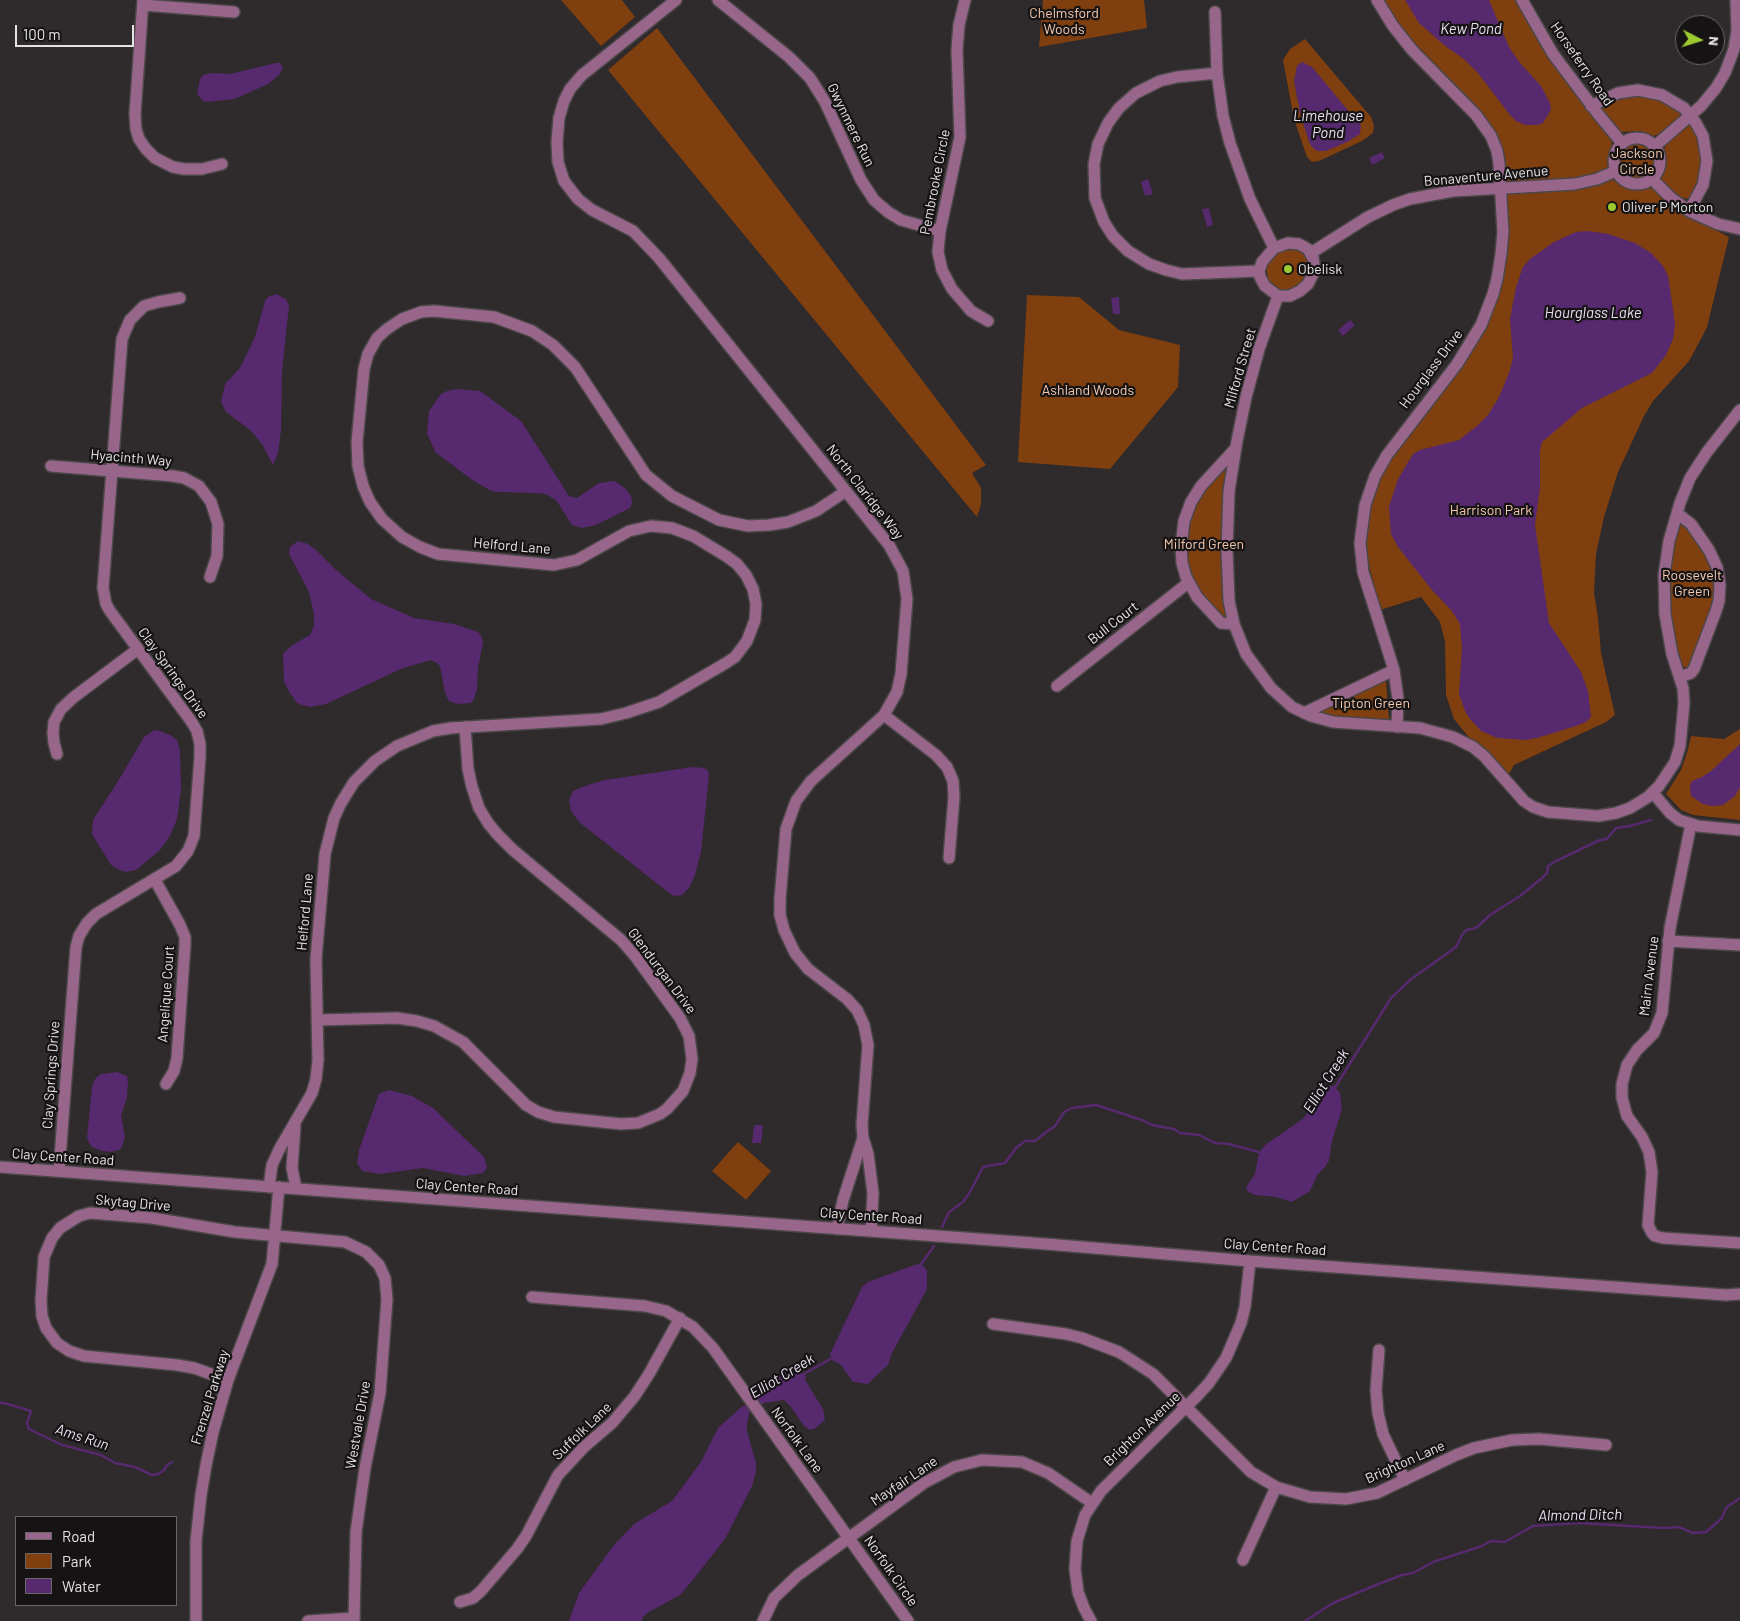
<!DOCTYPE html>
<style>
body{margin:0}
#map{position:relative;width:1740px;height:1621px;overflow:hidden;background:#2f2a2b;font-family:Barlow,sans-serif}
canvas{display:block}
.legend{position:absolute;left:15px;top:1516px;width:162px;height:90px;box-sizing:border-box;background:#151313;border:1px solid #686666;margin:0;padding:6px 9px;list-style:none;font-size:15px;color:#e5e2e3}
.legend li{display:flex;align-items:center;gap:10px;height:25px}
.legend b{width:25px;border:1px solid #686666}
.north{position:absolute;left:1675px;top:15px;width:50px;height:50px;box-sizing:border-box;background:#151313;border:1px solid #686666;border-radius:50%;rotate:95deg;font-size:14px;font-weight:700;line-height:20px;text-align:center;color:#e5e2e3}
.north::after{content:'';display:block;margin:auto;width:18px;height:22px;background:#9dca30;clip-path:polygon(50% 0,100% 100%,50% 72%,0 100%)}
.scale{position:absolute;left:15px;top:25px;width:119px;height:22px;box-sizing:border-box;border:2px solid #e5e2e3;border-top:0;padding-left:6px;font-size:15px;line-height:18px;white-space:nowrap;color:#e5e2e3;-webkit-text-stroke:4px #151313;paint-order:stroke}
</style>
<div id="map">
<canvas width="1740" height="1621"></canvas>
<ul class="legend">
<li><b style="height:6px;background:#98668b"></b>Road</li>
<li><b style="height:14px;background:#803f0f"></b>Park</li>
<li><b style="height:14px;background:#57296f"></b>Water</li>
</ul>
<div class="north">N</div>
<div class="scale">100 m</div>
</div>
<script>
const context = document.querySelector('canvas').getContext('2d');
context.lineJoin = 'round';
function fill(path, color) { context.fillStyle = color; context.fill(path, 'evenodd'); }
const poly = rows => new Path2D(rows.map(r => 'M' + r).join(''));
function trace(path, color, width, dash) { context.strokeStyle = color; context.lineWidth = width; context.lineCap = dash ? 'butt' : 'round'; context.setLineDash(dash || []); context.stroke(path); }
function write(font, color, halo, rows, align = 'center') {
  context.font = font + ' Barlow,sans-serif'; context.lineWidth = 4.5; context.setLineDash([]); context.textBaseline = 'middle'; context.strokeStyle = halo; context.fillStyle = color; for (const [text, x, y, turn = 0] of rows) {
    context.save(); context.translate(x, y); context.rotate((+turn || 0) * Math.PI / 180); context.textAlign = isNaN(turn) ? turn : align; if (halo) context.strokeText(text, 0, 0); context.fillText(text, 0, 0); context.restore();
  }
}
const green = poly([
 [561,0,622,0,635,17,601,46],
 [1043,0,1144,0,1147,28,1039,47],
 [1384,0,1516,0,1544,48,1591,115,1611,139,1612,146,1608,155,1608,165,1613,180,1620,184,1634,190,1649,188,1654,189,1670,204,1683,213,1729,237,1707,327,1702,337,1689,361,1653,401,1644,416,1618,472,1604,517,1596,554,1594,593,1598,618,1601,653,1615,715,1606,722,1514,765,1509,774,1491,754,1471,740,1454,719,1446,695,1445,642,1440,622,1421,597,1380,610,1366,553,1366,528,1371,505,1385,466,1479,341,1495,306,1504,269,1504,160,1500,143,1488,121,1412,43,1400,26],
 [657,28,986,465,972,473,981,488,981,504,977,517,608,70],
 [1305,39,1371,117,1374,125,1373,133,1362,141,1319,161,1312,162,1307,157,1294,119,1283,60,1290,49],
 [1627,95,1653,96,1679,109,1681,114,1678,118,1657,135,1653,136,1641,131,1621,132,1603,111,1603,104],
 [1689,125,1692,125,1701,142,1702,176,1690,199,1683,198,1674,192,1663,183,1661,179,1666,165,1664,151,1666,143],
 '1620 161a17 17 0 1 1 34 0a17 17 0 1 1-34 0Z',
 [1287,248,1296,248,1303,252,1310,265,1310,273,1305,281,1291,290,1284,291,1274,288,1269,282,1266,267,1268,260,1274,254],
 [1027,295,1079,297,1119,330,1180,345,1178,387,1110,469,1018,462],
 [1224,470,1226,473,1222,557,1222,584,1226,617,1222,618,1217,617,1190,578,1185,556,1185,532,1199,496,1219,471],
 [1683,524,1704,551,1711,566,1714,582,1713,600,1692,663,1687,668,1682,666,1674,641,1669,593,1673,547,1677,529,1680,525],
 [1381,680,1386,680,1389,719,1385,721,1332,717,1321,714,1319,712,1319,710],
 [1740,729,1740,820,1693,815,1681,810,1666,794,1681,770,1688,750,1691,736,1724,739],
 [738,1142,771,1171,746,1200,712,1171]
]);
const water = poly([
 [1405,0,1489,0,1509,47,1520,63,1541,86,1550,103,1551,110,1543,123,1538,125,1525,125,1516,121,1510,115,1478,73,1465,60,1444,45,1419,23],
 [1302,62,1312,67,1356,120,1361,125,1360,134,1347,142,1326,151,1317,151,1312,147,1309,142,1300,113,1294,81,1297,66],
 [276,63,280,63,283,67,280,74,268,84,246,94,234,99,208,102,203,101,197,94,200,79,203,75,211,73,230,74],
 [1382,152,1385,158,1372,165,1369,158],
 [1148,179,1153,194,1145,196,1141,182],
 [1209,208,1213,225,1207,227,1202,209],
 [1588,231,1608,234,1635,243,1651,253,1663,266,1668,276,1673,309,1675,325,1673,339,1666,355,1652,373,1582,408,1542,442,1540,451,1540,488,1535,525,1549,623,1581,672,1588,691,1591,717,1586,722,1576,726,1537,738,1526,740,1497,738,1481,731,1470,719,1465,711,1459,694,1462,648,1460,624,1452,611,1432,590,1398,547,1391,534,1389,507,1398,479,1413,454,1420,450,1459,440,1477,426,1488,415,1499,397,1509,373,1513,358,1510,319,1516,287,1523,267,1530,259,1554,242,1576,232],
 [276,294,286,299,289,306,282,371,281,430,278,453,273,465,262,444,250,430,226,412,221,402,225,384,240,368,255,337,265,301,268,297],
 [1119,297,1120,314,1113,314,1111,298],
 [1350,320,1355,325,1343,336,1338,330],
 [457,389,480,391,521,421,569,496,577,498,599,483,615,481,627,490,631,496,632,503,630,508,596,525,582,528,572,525,556,500,551,497,545,494,536,493,497,492,491,491,471,479,435,452,427,433,429,411,441,394,447,391],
 [298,541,308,544,315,549,335,569,371,599,414,618,454,624,478,632,481,635,483,642,478,668,477,690,473,701,471,703,458,704,449,701,445,693,440,666,437,663,431,660,403,668,326,704,310,707,302,705,297,703,288,690,284,681,283,654,291,646,310,635,314,626,314,614,309,592,289,554,290,547],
 [154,730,160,731,170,735,177,740,180,750,181,790,177,819,170,836,160,850,136,870,126,872,122,871,111,865,92,834,93,820,120,778,144,737],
 [1740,744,1740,787,1735,796,1723,805,1712,806,1703,804,1691,796,1690,786,1692,781,1702,777,1711,771],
 [693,767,704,768,708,771,709,775,701,852,695,875,689,888,682,895,673,896,579,822,571,811,569,800,573,791,588,785,605,780],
 [117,1072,127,1076,128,1081,127,1098,121,1115,125,1137,121,1149,111,1152,102,1151,92,1147,89,1143,87,1137,92,1087,95,1079,101,1074],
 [1329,1086,1334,1086,1340,1093,1342,1109,1332,1141,1329,1161,1324,1168,1318,1174,1310,1191,1292,1202,1276,1197,1255,1195,1248,1192,1246,1187,1255,1174,1259,1153,1265,1145,1304,1118,1316,1098,1325,1088],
 [389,1090,412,1096,433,1108,484,1157,487,1168,483,1173,464,1176,423,1168,380,1174,362,1171,357,1163,359,1150,379,1094],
 [754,1125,763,1125,761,1143,752,1143],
 [917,1264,924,1266,927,1271,927,1289,892,1353,888,1365,868,1384,853,1382,840,1364,833,1361,830,1354,862,1287,868,1282],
 [794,1369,804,1374,806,1377,805,1380,823,1409,825,1420,816,1428,810,1430,804,1426,791,1407,784,1400,764,1403,749,1413,747,1424,747,1431,756,1463,756,1472,752,1486,725,1539,692,1581,680,1595,649,1612,643,1617,642,1621,569,1621,579,1593,614,1545,634,1524,672,1501,701,1462,718,1428,739,1409,765,1392,775,1377]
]);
const stream = poly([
 [1334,1089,1391,998,1410,980,1456,947,1462,935,1466,930,1476,928,1490,915,1520,896,1542,878,1547,873,1548,866,1556,861,1600,840,1607,839,1616,828,1630,826,1651,820],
 [942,1227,949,1212,963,1202,970,1192,983,1167,1005,1163,1016,1148,1025,1141,1035,1141,1045,1133,1055,1126,1064,1112,1072,1108,1096,1105,1142,1120,1152,1125,1174,1129,1180,1133,1199,1135,1215,1143,1229,1144,1262,1153],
 [919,1267,934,1246],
 [802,1375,834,1357],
 [0,1403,4,1403,31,1411,27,1423,29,1429,62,1445,101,1455,115,1463,135,1467,152,1475,158,1474,164,1470,167,1465,172,1462],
 [1305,1621,1333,1603,1381,1583,1402,1575,1413,1573,1433,1562,1482,1546,1491,1541,1505,1542,1533,1526,1579,1523,1664,1528,1679,1527,1693,1533,1706,1532,1721,1519,1727,1507,1740,1498]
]);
const minor = poly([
 [143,0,135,114,136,129,139,139,146,149,155,158,173,167,184,169,202,169,222,164],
 [676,0,582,75,570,89,564,101,559,118,557,142,558,162,564,181,578,199,592,210,633,231,659,258,889,545,903,571,907,599,901,674,897,692,884,715,811,781,796,801,786,829,780,899,780,915,784,930,795,953,808,969,847,999,857,1010,864,1025,868,1045,862,1125,863,1138,868,1154,873,1193,871,1231],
 [718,0,789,57,810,78,825,102,861,180,874,200,888,212,901,220,940,231],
 [965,0,959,25,957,50,960,137,940,231,938,252,942,270,952,289,971,311,988,321],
 [1377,0,1393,26,1412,50,1476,115,1491,136,1497,151,1499,163,1503,232,1501,254,1497,279,1493,294,1481,325,1457,364,1387,455,1375,476,1365,505,1360,543,1363,572,1394,670,1398,699,1397,727],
 [1522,0,1553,54,1598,114,1622,143],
 [143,5,234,12],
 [1215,12,1217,73,1223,116,1230,143,1250,199,1274,248],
 [1217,73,1177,77,1160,81,1136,93,1119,108,1108,123,1098,144,1094,164,1095,198,1104,222,1113,236,1128,251,1149,264,1166,270,1182,274,1259,271],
 [1591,106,1618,93,1638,90,1662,95,1684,108,1696,123,1703,136,1707,161,1703,185,1689,211],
 '1614 161a23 23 0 1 1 46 0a23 23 0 1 1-46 0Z',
 [1655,146,1701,106,1716,88,1725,73,1734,49,1737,31,1736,0],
 [1652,179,1671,198,1689,211,1718,224,1740,229],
 [1288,243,1299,244,1308,249,1313,258,1315,270,1308,284,1300,291,1290,296,1278,296,1265,286,1260,277,1259,271,1262,262,1274,248,1288,243],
 [1311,253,1368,217,1393,205,1410,199,1453,191,1575,184,1597,179,1616,171],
 [1278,296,1259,349,1246,397,1237,441,1229,491,1227,550,1229,601,1234,624,1246,654,1271,688,1292,707,1311,716,1333,722,1420,728,1453,737,1473,747,1484,756,1524,801,1533,807,1548,812,1598,816,1616,813,1630,808,1648,797,1659,786,1675,762,1680,746,1684,703,1683,688,1672,654,1665,614,1664,575,1669,541,1680,503,1690,478,1707,452,1740,410],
 [51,466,173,476,184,478,199,486,211,502,218,524,217,556,210,577],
 [1677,513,1691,524,1709,550,1717,567,1720,585,1719,601,1716,611,1694,669,1691,673,1680,677],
 [1234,624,1221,623,1197,597,1186,577,1182,563,1181,547,1184,521,1191,502,1201,486,1235,449],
 [1057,686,1188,583],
 [1304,713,1394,670],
 [884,715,936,755,947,767,953,781,954,797,949,858],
 [57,754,54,743,53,733,54,722,61,709,74,697,138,649],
 [1653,793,1670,813,1679,820,1698,826,1740,830],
 [1691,824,1670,928,1662,1013,1654,1033,1637,1050,1627,1065,1622,1084,1622,1098,1627,1116,1642,1137,1649,1152,1652,1172,1648,1225,1652,1233,1655,1236,1663,1238,1740,1243],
 [155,880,180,925,185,937,185,945,177,1058,174,1071,166,1084],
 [1668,941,1740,945],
 [317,1020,397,1018,417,1021,434,1026,463,1042,526,1105,538,1112,554,1117,621,1124,638,1123,660,1114,667,1109,683,1091,690,1073,692,1059,689,1036,680,1018,635,956,621,940,513,850,497,834,488,823,479,808,472,787,468,769,465,727],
 [295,1126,292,1168,296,1188],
 [0,1167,1046,1244,1250,1261,1726,1295,1740,1294],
 [59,1171,76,947,79,936,87,923,96,914,176,866,188,851,194,836,200,757,200,744,197,731,191,721,110,611,106,604,103,588,122,339,130,320,144,306,158,302,180,298],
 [269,1187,272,1165,280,1148,312,1093,316,1079,318,1060,316,959,325,854,334,818,341,803,354,782,375,761,397,746,433,731,451,728,601,719,626,713,659,702,726,663,735,657,747,641,755,620,756,604,753,589,746,575,737,564,726,556,693,536,672,528,651,526,629,531,577,560,554,565,438,554,420,547,402,537,382,519,370,502,363,486,358,466,357,442,364,369,368,354,377,338,387,329,402,319,421,312,434,311,494,317,532,331,553,345,575,367,646,475,672,496,719,520,748,526,769,525,788,522,816,511,846,491],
 [837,1229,843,1200,863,1138],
 [532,1297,645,1306,666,1311,693,1327,713,1348,908,1621],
 [993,1324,1066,1334,1082,1338,1119,1352,1153,1374,1251,1472,1276,1487,1310,1497,1346,1499,1377,1493,1456,1455,1474,1448,1512,1440,1539,1439,1606,1445],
 [1379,1350,1376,1390,1378,1413,1383,1434,1405,1480],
 [228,1380,194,1368,177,1365,84,1356,69,1351,57,1343,46,1328,42,1316,41,1301,44,1257,52,1238,60,1228,79,1216,90,1213,152,1218,235,1232,345,1242,366,1252,379,1265,385,1278,387,1299,380,1393,365,1468,356,1532,354,1621],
 [1243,1560,1276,1487],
 [460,1602,473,1598,481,1591,517,1549,526,1536,558,1475,584,1447,612,1423,634,1397,649,1374,680,1318],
 [196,1621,196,1541,201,1495,206,1465,213,1432,228,1380,272,1264,279,1187],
 [308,1621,354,1618],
 [763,1621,774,1598,798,1575,924,1483,954,1467,982,1460,1022,1462,1048,1473,1092,1503],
 [1091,1621,1084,1608,1078,1592,1075,1569,1077,1541,1085,1515,1101,1491,1198,1395,1209,1383,1226,1358,1241,1323,1245,1307,1250,1261]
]);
const markers = [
 [1612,207,5,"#9dca30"],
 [1288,269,5,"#9dca30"]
];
const parkNames = [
 ["Chelmsford",1064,13],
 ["Woods",1064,29],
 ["Jackson",1637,153],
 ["Circle",1637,169],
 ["Ashland Woods",1088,390],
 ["Harrison Park",1491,510],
 ["Milford Green",1204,544],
 ["Roosevelt",1692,575],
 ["Green",1692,591],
 ["Tipton Green",1371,703]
];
const streetNames = [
 ["Horseferry Road",1582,64,55],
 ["Gwynmere Run",851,125,64],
 ["Bonaventure Avenue",1486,176,-5],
 ["Pembrooke Circle",935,182,-79],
 ["Milford Street",1240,368,-74],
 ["Hourglass Drive",1431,369,-53],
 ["Hyacinth Way",131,458,5],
 ["North Claridge Way",865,492,52],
 ["Helford Lane",512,546,5],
 ["Bull Court",1113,623,-38],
 ["Clay Springs Drive",173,673,54],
 ["Helford Lane",305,912,-85],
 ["Glendurgan Drive",662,971,53],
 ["Mairn Avenue",1649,976,-83],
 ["Angelique Court",166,994,-86],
 ["Clay Springs Drive",51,1075,-86],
 ["Clay Center Road",63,1157,4],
 ["Clay Center Road",467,1187,4],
 ["Skytag Drive",133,1203,5],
 ["Clay Center Road",871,1216,4],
 ["Clay Center Road",1275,1247,4],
 ["Frenzel Parkway",210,1397,-73],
 ["Westvale Drive",358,1425,-80],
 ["Brighton Avenue",1142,1429,-44],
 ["Suffolk Lane",582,1431,-44],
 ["Norfolk Lane",797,1440,54],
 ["Brighton Lane",1405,1462,-24],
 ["Mayfair Lane",904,1481,-34],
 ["Norfolk Circle",891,1571,55]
];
const poiNames = [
 ["Oliver P Morton",1622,207],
 ["Obelisk",1298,269]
];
const waterNames = [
 ["Kew Pond",1471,29],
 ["Limehouse",1328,116],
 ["Pond",1328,133],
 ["Hourglass Lake",1593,313],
 ["Elliot Creek",1326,1081,-58],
 ["Elliot Creek",782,1376,-31],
 ["Ams Run",82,1437,18],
 ["Almond Ditch",1580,1515,-1]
];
fill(green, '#803f0f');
fill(water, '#57296f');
trace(stream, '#57296f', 2.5);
trace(minor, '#4c4748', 14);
trace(minor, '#98668b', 11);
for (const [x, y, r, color] of markers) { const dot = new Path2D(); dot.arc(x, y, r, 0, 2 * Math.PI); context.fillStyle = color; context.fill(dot); trace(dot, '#151313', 2); }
write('14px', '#f5c8af', '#151313', parkNames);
write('14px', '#e5e2e3', '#151313', streetNames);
write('14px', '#e5e2e3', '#151313', poiNames, 'left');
write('italic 15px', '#eadef2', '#151313', waterNames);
</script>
